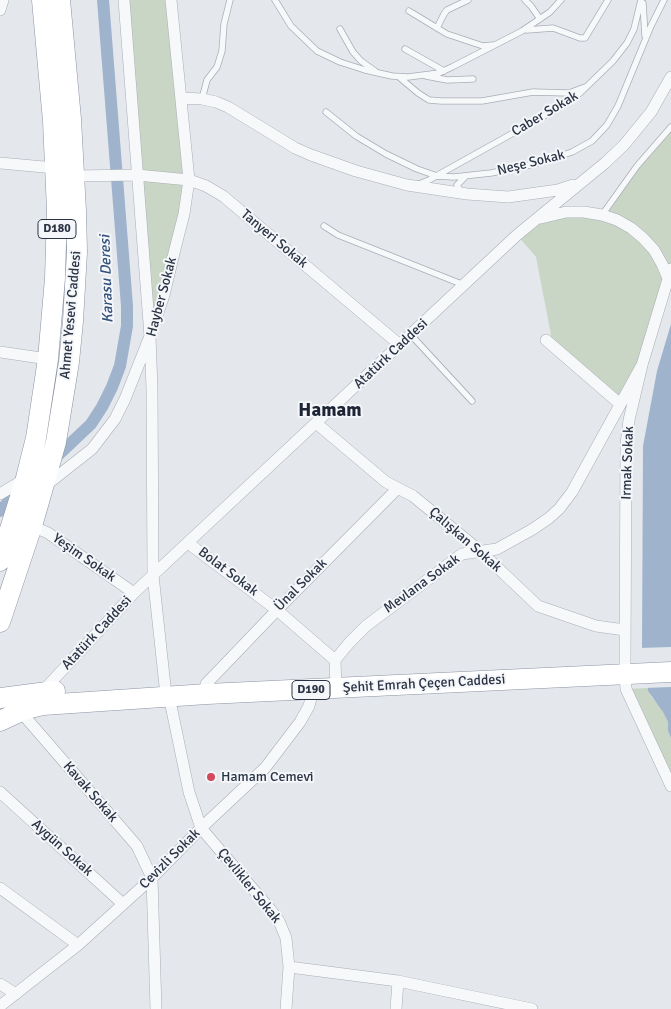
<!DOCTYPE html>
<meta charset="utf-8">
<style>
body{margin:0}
canvas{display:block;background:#e4e7ec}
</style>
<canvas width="671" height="1009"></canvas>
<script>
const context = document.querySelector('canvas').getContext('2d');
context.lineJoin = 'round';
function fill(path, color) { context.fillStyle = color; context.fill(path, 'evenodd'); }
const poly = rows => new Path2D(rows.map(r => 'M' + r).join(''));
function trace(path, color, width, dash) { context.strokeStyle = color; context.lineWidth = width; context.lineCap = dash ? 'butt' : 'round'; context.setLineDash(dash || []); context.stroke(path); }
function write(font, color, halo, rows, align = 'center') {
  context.font = font + ' Signika,sans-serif'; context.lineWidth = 4; context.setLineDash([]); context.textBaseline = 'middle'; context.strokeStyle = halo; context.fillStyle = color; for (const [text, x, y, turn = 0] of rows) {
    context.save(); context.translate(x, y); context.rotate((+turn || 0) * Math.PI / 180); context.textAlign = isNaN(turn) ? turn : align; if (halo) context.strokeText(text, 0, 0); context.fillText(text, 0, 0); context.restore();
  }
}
const green = poly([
 [124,0,171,0,189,180,150,336],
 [671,127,671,269,642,365,620,404,546,340,551,335,536,257,517,235,549,215,602,215],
 [647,688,652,698,661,707,668,722,668,731,671,738,671,786,626,689]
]);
const water = poly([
 [671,324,671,738,668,731,668,722,663,712,648,691,642,648,643,446,657,371]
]);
const pier = poly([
 [671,647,671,687,645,688,639,648]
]);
const canal = poly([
 [53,460,91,424,102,407,112,387,120,366,127,326,127,306,103,0],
 [0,511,18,492]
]);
const lane = poly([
 [275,0,291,26,317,51,340,62,365,70,392,76,408,77,439,73,452,67,522,31,550,12,561,0],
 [525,0,531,6,540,19],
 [643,3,645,36],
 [409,11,447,34,483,46,493,45],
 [437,28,444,14,447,10,468,0],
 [340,29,353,52,361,61,375,71],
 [527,30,553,28,580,38,585,38,608,0],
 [405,49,444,71],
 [426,76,447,80,473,79],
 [399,77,418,93,429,100,441,101,482,101,533,92,569,93,585,87],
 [202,99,207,80,217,67,222,51,224,24,230,0],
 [326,112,356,136,386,154,417,169,437,176,454,177,491,173,535,164,563,155,572,152,592,141,607,125,618,106,651,26,664,0],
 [419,184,429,180,567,103,580,93,613,61,627,43,634,29,641,0],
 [463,192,459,189,457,185,465,177],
 [602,215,637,166,671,127],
 [324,226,338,235,464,285],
 [411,335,472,401]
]);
const street = poly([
 [0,10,3,0],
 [181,98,202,99,216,102,228,107,295,148,311,155,356,171,407,185,467,194,508,197,558,190,573,185],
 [0,163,55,168],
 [74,176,137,175,189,180,206,186,223,196,400,345],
 [541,218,566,212,584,212,602,215,617,220,631,228,643,238,654,250,662,264,668,278],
 [546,340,620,404],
 [0,352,48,359],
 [316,423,386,482,413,496,480,551,538,606,596,626,625,630],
 [45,486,92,449,115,419,125,399,150,336,124,0],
 [0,494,25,479],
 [32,526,48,533,134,593],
 [188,543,277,610,335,660],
 [625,663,626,444,629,420,642,365,671,269],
 [625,673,626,689,671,786],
 [206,684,277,610,398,488],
 [165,686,153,575,152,389,150,336,164,295,175,249,184,214,189,180,171,0],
 [336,689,335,660,350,642,366,626,462,554,497,549,533,529,549,518,559,509,572,492,642,365],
 [42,692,134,593,153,575,517,235,605,163,624,145,651,112,671,77],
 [169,696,189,792,201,828,270,909,279,921,286,938,289,967,286,1009],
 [20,711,137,846,152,878,156,1009],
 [0,792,123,904],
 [0,888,78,945],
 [289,967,398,981,532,1009],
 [0,984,16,994],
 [0,1006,78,945,152,878,201,828,265,768,300,722,309,706,313,690],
 [396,1009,398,981]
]);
const highway = poly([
 [0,561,26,478,36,438,48,359,55,278,57,210,53,121,42,0],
 [0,622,32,526,56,442,69,362,73,321,77,252,76,211,71,119,60,0],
 [0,698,55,691],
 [0,721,26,709,43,705,207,694,671,672]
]);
const markers = [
 [211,777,5,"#d1495b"]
];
const shields = [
 [57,229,38],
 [311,690,38]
];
const shieldNames = [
 ["D180",57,229],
 ["D190",311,690]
];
const streetNames = [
 ["Caber Sokak",545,114,-31],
 ["Neşe Sokak",531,163,-14],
 ["Tanyeri Sokak",274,239,40],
 ["Hayber Sokak",162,297,-75],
 ["Ahmet Yesevi Caddesi",71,315,-85],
 ["Atatürk Caddesi",391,354,-43],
 ["Irmak Sokak",628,463,-88],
 ["Çalışkan Sokak",465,540,41],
 ["Yeşim Sokak",84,558,35],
 ["Bolat Sokak",228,572,37],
 ["Mevlana Sokak",422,584,-36],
 ["Ünal Sokak",301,585,-45],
 ["Atatürk Caddesi",97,633,-47],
 ["Şehit Emrah Çeçen Caddesi",424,684,-3],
 ["Kavak Sokak",90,792,49],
 ["Aygün Sokak",62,848,42],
 ["Cevizli Sokak",170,859,-45],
 ["Çevlikler Sokak",249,886,51]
];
const poiNames = [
 ["Hamam Cemevi",221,777]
];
const waterNames = [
 ["Karasu Deresi",107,279,-92]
];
const districtNames = [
 ["Hamam",330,411]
];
fill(green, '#c9d6c5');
fill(water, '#9fb4cc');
fill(pier, '#e4e7ec');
trace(canal, '#9fb4cc', 12);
trace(lane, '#a9aeb7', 7);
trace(street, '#a9aeb7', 12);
trace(highway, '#8b94a3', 21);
trace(lane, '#f7f8fa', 5.5);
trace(street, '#f7f8fa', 11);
trace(highway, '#fff', 20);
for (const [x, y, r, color] of markers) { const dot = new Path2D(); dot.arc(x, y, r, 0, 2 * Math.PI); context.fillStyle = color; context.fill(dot); trace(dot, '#f4f6f9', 2); }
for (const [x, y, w] of shields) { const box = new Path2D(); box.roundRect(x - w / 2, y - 9.5, w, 19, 4); context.fillStyle = '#f4f6f9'; context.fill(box); trace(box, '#2b3445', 1); }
write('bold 12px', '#2b3445', null, shieldNames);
write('14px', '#2b3445', '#f4f6f9', streetNames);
write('14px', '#2b3445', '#f4f6f9', poiNames, 'left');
write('italic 15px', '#34527a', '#f4f6f9', waterNames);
write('bold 19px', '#1d2536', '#f4f6f9', districtNames);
</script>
